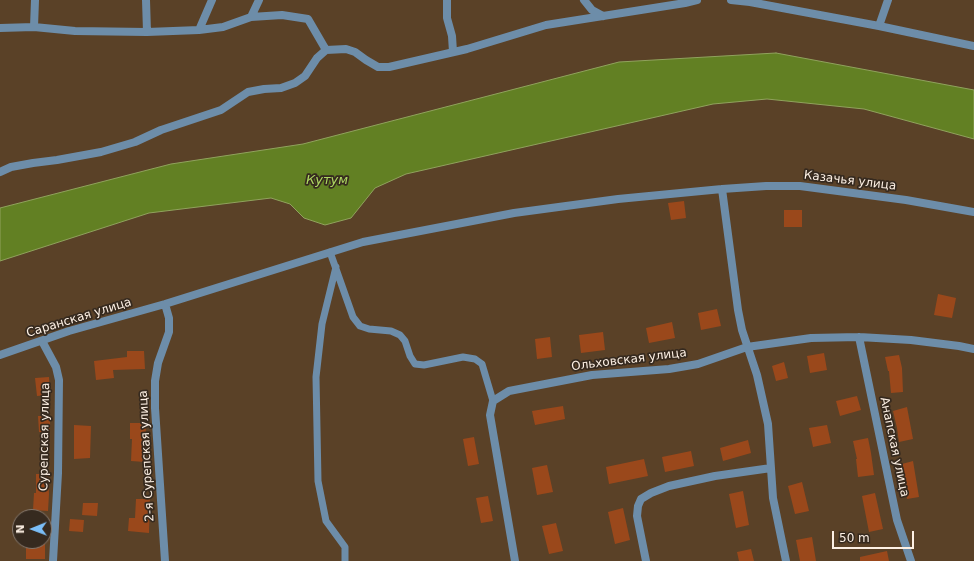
<!DOCTYPE html>
<meta charset="utf-8">
<style>
body{margin:0}
#map{position:relative;width:974px;height:561px;overflow:hidden;background:#5a4127;font-family:"DejaVu Sans",sans-serif}
canvas{display:block}
.north{position:absolute;left:12px;top:509px;width:40px;height:40px;box-sizing:border-box;background:#362a1f;border:1px solid #86796e;border-radius:50%;rotate:269deg;font-size:11px;font-weight:700;line-height:16px;text-align:center;color:#fdf0e4}
.north::after{content:'';display:block;margin:auto;width:14px;height:18px;background:#7bbef8;clip-path:polygon(50% 0,100% 100%,50% 72%,0 100%)}
.scale{position:absolute;left:832px;top:531px;width:82px;height:18px;box-sizing:border-box;border:2px solid #fdf0e4;border-top:0;padding-left:5px;font-size:12px;line-height:14px;white-space:nowrap;color:#fdf0e4;-webkit-text-stroke:3px #362a1f;paint-order:stroke}
</style>
<div id="map">
<canvas width="974" height="561"></canvas>
<div class="north">N</div>
<div class="scale">50 m</div>
</div>
<script>
const context = document.querySelector('canvas').getContext('2d');
context.lineJoin = 'round';
function fill(path, color) { context.fillStyle = color; context.fill(path, 'evenodd'); }
const poly = rows => new Path2D(rows.map(r => 'M' + r).join(''));
function trace(path, color, width, dash) { context.strokeStyle = color; context.lineWidth = width; context.lineCap = dash ? 'butt' : 'round'; context.setLineDash(dash || []); context.stroke(path); }
function write(font, color, halo, rows, align = 'center') {
  context.font = font + ' "DejaVu Sans",sans-serif'; context.lineWidth = 3.5; context.setLineDash([]); context.textBaseline = 'middle'; context.strokeStyle = halo; context.fillStyle = color; for (const [text, x, y, turn = 0] of rows) {
    context.save(); context.translate(x, y); context.rotate((+turn || 0) * Math.PI / 180); context.textAlign = isNaN(turn) ? turn : align; if (halo) context.strokeText(text, 0, 0); context.fillText(text, 0, 0); context.restore();
  }
}
const water = poly([
 [776,53,974,90,974,139,864,109,767,99,713,104,406,174,375,188,351,218,325,225,304,218,290,204,271,198,149,213,0,261,0,208,171,164,303,144,619,62,776,53]
]);
const building = poly([
 [684,201,686,218,671,220,668,203],
 [784,210,802,210,802,227,784,227],
 [938,294,956,298,952,318,934,315],
 [717,309,721,326,701,330,698,313],
 [672,322,675,338,649,343,646,328],
 [603,332,605,350,581,353,579,335],
 [550,337,552,357,537,359,535,339],
 [127,351,144,351,145,369,113,370,114,378,96,380,94,361,127,357],
 [824,353,827,370,810,373,807,356],
 [899,355,902,368,903,392,891,393,889,371,888,371,885,357],
 [784,362,788,378,776,381,772,366],
 [49,377,50,395,37,396,35,378],
 [857,396,861,410,840,416,836,401],
 [563,406,565,419,535,425,532,411],
 [907,407,913,439,899,442,897,428,893,411],
 [38,416,50,416,50,432,39,432],
 [130,423,146,423,145,462,131,461,132,439,130,439],
 [74,425,91,426,90,458,74,459],
 [827,425,831,443,813,447,809,428],
 [474,437,479,464,468,466,463,439],
 [868,438,871,453,874,475,858,477,856,459,857,459,853,441],
 [748,440,751,453,723,461,720,448],
 [691,451,694,466,665,472,662,457],
 [644,459,648,476,609,484,606,467],
 [913,461,919,497,907,499,902,464],
 [547,465,553,492,537,495,532,468],
 [36,474,48,474,49,494,48,511,33,510,34,493,36,493],
 [802,482,809,511,795,514,788,486],
 [743,491,749,525,736,528,729,494],
 [875,493,883,529,869,532,862,496],
 [488,496,493,521,481,523,476,498],
 [136,499,150,499,149,533,128,531,129,518,135,518],
 [83,503,98,503,97,516,82,515],
 [623,508,630,540,615,544,608,512],
 [70,519,84,520,83,532,69,531],
 [556,523,563,551,549,554,542,526],
 [812,537,816,561,800,561,796,540],
 [26,544,45,544,45,559,26,559],
 [751,549,754,561,739,561,737,552],
 [887,551,889,561,860,561,860,557]
]);
const service = poly([
 [330,252,353,317,360,326,369,329,391,331,400,335,405,341,410,356,415,364,424,365,463,357,475,359,482,364,493,401],
 [336,267,322,324,316,377,318,481,326,521,345,547,345,561]
]);
const minor = poly([
 [146,0,147,32],
 [447,0,447,18,452,36,453,52],
 [584,0,592,10,603,16],
 [731,0,750,2,879,26,974,46],
 [879,26,888,0],
 [34,27,35,0],
 [0,28,34,27,75,31,147,32,199,30,212,0],
 [199,30,223,27,251,17,259,0],
 [326,50,346,49,355,52,366,60,378,67,389,67,467,49,546,25,685,3,697,0],
 [0,172,11,167,33,163,57,160,101,152,135,142,161,130,221,110,248,92,264,89,281,88,295,83,305,76,317,58,326,50,308,19,282,15,251,17],
 [722,189,738,310,742,330,757,375,768,424,773,498,786,561],
 [859,337,897,520,911,561],
 [42,341,56,367,59,380,58,473,53,561],
 [0,355,69,331,165,304,363,242,514,213,618,199,722,189,766,186,800,186,906,200,974,212],
 [165,561,155,408,155,381,158,363,169,332,169,318,165,304],
 [515,561,490,415,493,401,509,391,592,375,669,369,698,364,747,347,811,338,859,337,911,340,959,346,974,349],
 [646,561,637,516,638,506,641,499,651,493,669,486,715,476,771,468]
]);
const streetNames = [
 ["Казачья улица",850,181,7],
 ["Саранская улица",79,318,-17],
 ["Ольховская улица",629,360,-7],
 ["Сурепская улица",45,437,-89],
 ["Анапская улица",894,447,78],
 ["2-я Сурепская улица",147,456,-93]
];
const waterNames = [
 ["Кутум",327,181]
];
fill(water, '#628023');
trace(water, '#90a25d', 1);
fill(building, '#9a481b');
trace(service, '#6d8da9', 7);
trace(minor, '#6d8da9', 8);
write('12px', '#fdf0e4', '#362a1f', streetNames);
write('italic 13px', '#aed862', '#362a1f', waterNames);
</script>
